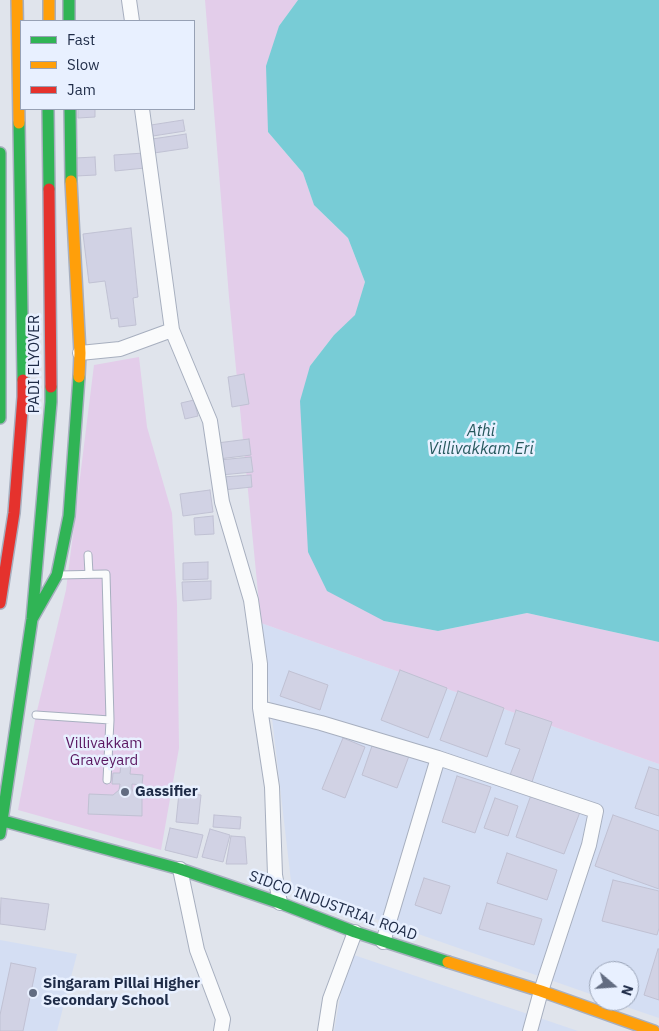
<!DOCTYPE html>
<style>
body{margin:0}
#map{position:relative;width:659px;height:1031px;overflow:hidden;background:#e0e4ec;font-family:"IBM Plex Sans",sans-serif}
canvas{display:block}
.legend{position:absolute;left:20px;top:20px;width:175px;height:90px;box-sizing:border-box;background:#e8f0ff;border:1px solid #97a1b5;margin:0;padding:6px 9px;list-style:none;font-size:15px;color:#1e2b47}
.legend li{display:flex;align-items:center;gap:10px;height:25px}
.legend b{width:25px;border:1px solid #97a1b5}
.north{position:absolute;left:589px;top:961px;width:50px;height:50px;box-sizing:border-box;background:#e8f0ff;border:1px solid #97a1b5;border-radius:50%;rotate:108deg;font-size:14px;font-weight:700;line-height:20px;text-align:center;color:#1e2b47}
.north::after{content:'';display:block;margin:auto;width:18px;height:22px;background:#626c81;clip-path:polygon(50% 0,100% 100%,50% 72%,0 100%)}
</style>
<div id="map">
<canvas width="659" height="1031"></canvas>
<ul class="legend">
<li><b style="height:6px;background:#30b455"></b>Fast</li>
<li><b style="height:6px;background:#ff9f0a"></b>Slow</li>
<li><b style="height:6px;background:#e5322d"></b>Jam</li>
</ul>
<div class="north">N</div>
</div>
<script>
const context = document.querySelector('canvas').getContext('2d');
context.lineJoin = 'round';
function fill(path, color) { context.fillStyle = color; context.fill(path, 'evenodd'); }
const poly = rows => new Path2D(rows.map(r => 'M' + r).join(''));
function trace(path, color, width, dash) { context.strokeStyle = color; context.lineWidth = width; context.lineCap = dash ? 'butt' : 'round'; context.setLineDash(dash || []); context.stroke(path); }
function write(font, color, halo, rows, align = 'center') {
  context.font = font + ' "IBM Plex Sans",sans-serif'; context.lineWidth = 5; context.setLineDash([]); context.textBaseline = 'middle'; context.strokeStyle = halo; context.fillStyle = color; for (const [text, x, y, turn = 0] of rows) {
    context.save(); context.translate(x, y); context.rotate((+turn || 0) * Math.PI / 180); context.textAlign = isNaN(turn) ? turn : align; if (halo) context.strokeText(text, 0, 0); context.fillText(text, 0, 0); context.restore();
  }
}
const built = poly([
 [261,623,659,764,659,1018,609,1001,629,1001,629,971,599,971,599,997,292,890],
 [0,940,77,954,57,1031,0,1031],
 [348,953,578,1031,334,1031]
]);
const green = poly([
 [205,0,298,0,279,26,268,132,303,173,314,205,348,238,365,282,356,315,334,335,310,366,384,621,438,631,527,613,659,642,659,764,261,623,229,297],
 [139,357,147,427,172,513,177,604,179,748,161,850,18,810,36,715,66,590,94,365]
]);
const water = poly([
 [298,0,659,0,659,642,527,613,438,631,384,621,327,591,308,552,300,401,310,366,334,335,355,315,365,282,348,238,314,205,303,173,268,132,266,66,279,26]
]);
const building = poly([
 [78,109,95,109,95,117,78,118,78,109],
 [183,120,185,131,153,136,151,125,183,120],
 [186,134,188,148,154,153,152,139,186,134],
 [144,153,145,168,115,171,114,155,144,153],
 [95,157,96,175,76,176,75,158,95,157],
 [131,228,138,297,133,298,136,325,119,327,118,318,111,319,105,281,89,283,83,234,131,228],
 [244,374,249,404,232,407,228,377,244,374],
 [194,400,198,416,185,419,181,403,194,400],
 [249,439,251,455,219,459,217,443,249,439],
 [251,457,253,472,221,475,219,460,251,457],
 [251,475,252,487,223,490,222,477,251,475],
 [210,490,213,512,183,516,180,494,210,490],
 [213,516,214,534,195,535,194,518,213,516],
 [208,562,208,579,183,580,183,563,208,562],
 [211,581,211,599,183,601,182,582,211,581],
 [400,670,447,688,428,738,381,720,400,670],
 [289,671,328,685,320,710,280,696,289,671],
 [458,691,504,708,487,757,440,740,458,691],
 [516,710,552,722,532,782,510,775,520,749,505,744,516,710],
 [343,738,365,747,345,798,322,789,343,738],
 [373,743,409,756,397,788,362,775,373,743],
 [121,764,131,765,130,774,143,775,142,785,132,784,132,789,135,795,142,795,142,816,88,814,89,794,113,795,119,790,120,784,112,784,113,773,120,773,121,764],
 [649,767,659,770,659,816,635,808,649,767],
 [457,776,491,787,475,833,442,822,457,776],
 [179,793,201,795,198,824,176,822,179,793],
 [531,795,580,812,564,854,516,837,531,795],
 [495,798,518,806,508,836,484,828,495,798],
 [214,815,241,817,240,829,213,827,214,815],
 [613,815,659,831,659,889,595,866,613,815],
 [170,828,203,835,197,858,165,850,170,828],
 [210,829,230,835,223,862,202,857,210,829],
 [231,836,245,837,247,864,226,864,231,836],
 [507,853,557,870,547,900,497,883,507,853],
 [424,878,450,886,441,914,415,905,424,878],
 [613,880,659,891,659,928,657,935,602,921,613,880],
 [1,898,49,904,45,930,0,924,1,898],
 [487,903,542,919,534,945,479,929,487,903],
 [658,949,659,949,659,1000,644,995,658,949],
 [11,963,36,968,23,1031,0,1031,0,1015,11,963]
]);
const lane = poly([
 [88,555,89,574],
 [60,575,106,574,110,720],
 [36,715,110,720,107,780]
]);
const street = poly([
 [129,0,132,21],
 [142,109,172,330],
 [80,353,120,349,172,330,210,421,222,502,251,600,260,664,260,708,272,787,275,875,280,903],
 [260,708,321,723,438,758,596,811,589,845,541,991,530,1031],
 [180,869,197,950,223,1019,221,1031],
 [383,942,438,758],
 [325,1031,330,999,355,932]
]);
const fast = poly([
 [69,0,69,21],
 [48,109,49,189],
 [70,109,71,181],
 [19,123,23,380],
 [0,153,0,418],
 [32,619,57,575,69,516,79,377],
 [0,820,180,869,280,903,355,932,448,962],
 [0,834,32,619,51,402,51,387]
]);
const slow = poly([
 [17,0,19,123],
 [49,0,49,21],
 [71,181,80,353,79,377],
 [448,962,541,991,654,1031]
]);
const jam = poly([
 [49,189,51,387],
 [0,603,14,513,23,397,23,380]
]);
const markers = [
 [125,792,5,"#626c81"],
 [33,993,5,"#626c81"]
];
const streetNames = [
 ["PADI FLYOVER",35,364,-90],
 ["SIDCO INDUSTRIAL ROAD",333,906,20]
];
const parkNames = [
 ["Villivakkam",104,744],
 ["Graveyard",104,761]
];
const poiNames = [
 ["Gassifier",135,792],
 ["Singaram Pillai Higher",43,984],
 ["Secondary School",43,1001]
];
const waterNames = [
 ["Athi",481,431],
 ["Villivakkam Eri",481,449]
];
fill(built, '#d4def3');
fill(green, '#e3cdea');
fill(water, '#78ccd6');
fill(building, '#d1d2e4');
trace(building, '#c0c1d3', 1);
trace(lane, '#a7afbf', 9);
trace(street, '#a7afbf', 16);
trace(fast, '#a7afbf', 14);
trace(slow, '#a7afbf', 14);
trace(jam, '#a7afbf', 14);
trace(lane, '#fafbfc', 7);
trace(street, '#fafbfc', 14);
trace(fast, '#30b455', 11);
trace(slow, '#ff9f0a', 11);
trace(jam, '#e5322d', 11);
for (const [x, y, r, color] of markers) { const dot = new Path2D(); dot.arc(x, y, r, 0, 2 * Math.PI); context.fillStyle = color; context.fill(dot); trace(dot, '#e8f0ff', 2); }
write('15px', '#1e2b47', '#e8f0ff', streetNames);
write('15px', '#5a1761', '#e8f0ff', parkNames);
write('bold 15px', '#1e2b47', '#e8f0ff', poiNames, 'left');
write('italic 16px', '#26585d', '#e8f0ff', waterNames);
</script>
